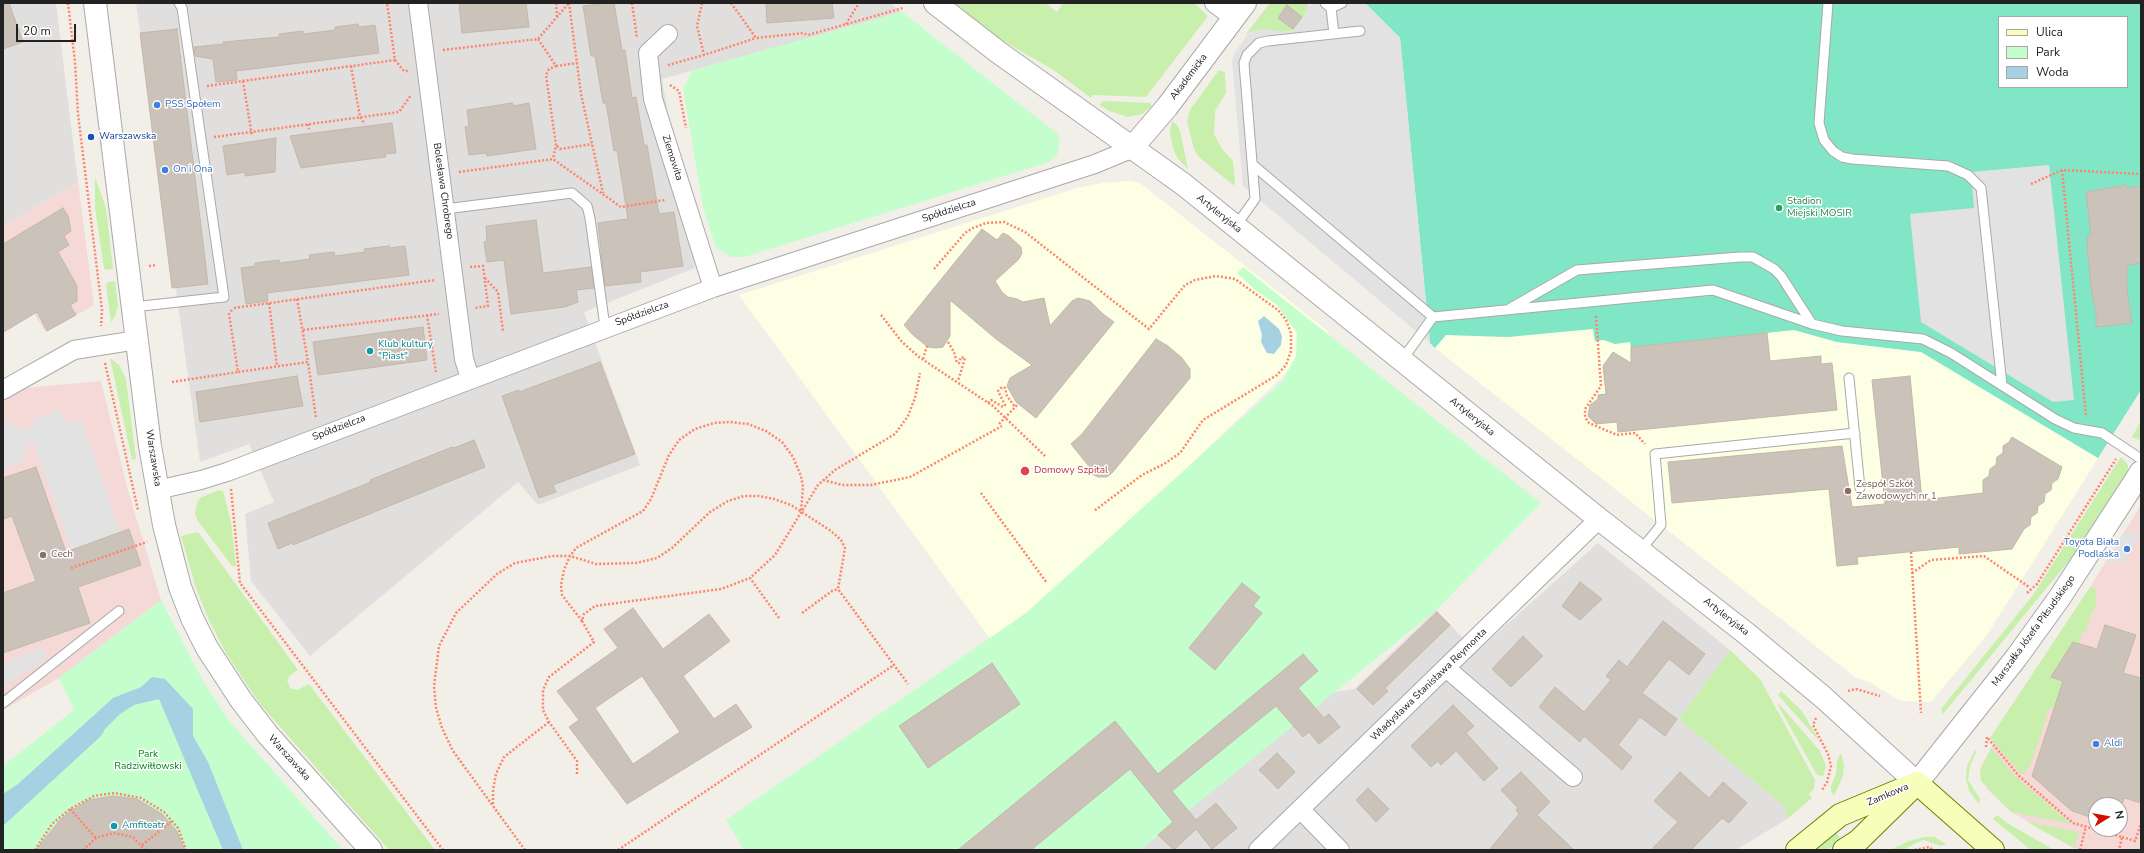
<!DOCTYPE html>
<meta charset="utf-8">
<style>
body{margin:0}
#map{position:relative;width:2144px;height:853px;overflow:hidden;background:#f2efe8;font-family:"Nunito Sans",sans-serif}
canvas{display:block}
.frame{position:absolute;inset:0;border:4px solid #222;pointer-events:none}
.legend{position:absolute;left:1998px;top:16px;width:130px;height:72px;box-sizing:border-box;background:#fff;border:1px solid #a7a7a7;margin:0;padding:5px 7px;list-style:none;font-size:12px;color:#222}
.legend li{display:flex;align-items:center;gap:8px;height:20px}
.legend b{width:20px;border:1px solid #a7a7a7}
.north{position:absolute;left:2088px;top:797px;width:40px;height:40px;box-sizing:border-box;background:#fff;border:1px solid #a7a7a7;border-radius:50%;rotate:79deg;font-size:11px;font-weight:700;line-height:16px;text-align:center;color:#222}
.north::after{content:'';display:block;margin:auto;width:14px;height:18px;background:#d30d00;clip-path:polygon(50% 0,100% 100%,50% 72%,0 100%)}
.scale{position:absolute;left:16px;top:24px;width:60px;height:18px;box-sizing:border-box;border:2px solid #222;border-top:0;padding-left:5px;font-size:12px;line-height:14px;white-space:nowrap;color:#222;-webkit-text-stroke:3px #fff;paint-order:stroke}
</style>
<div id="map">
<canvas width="2144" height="853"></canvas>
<div class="frame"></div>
<ul class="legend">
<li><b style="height:5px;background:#f7feba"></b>Ulica</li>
<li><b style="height:11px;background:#c4fecc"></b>Park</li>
<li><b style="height:11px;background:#a6d1e3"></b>Woda</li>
</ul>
<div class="north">N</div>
<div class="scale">20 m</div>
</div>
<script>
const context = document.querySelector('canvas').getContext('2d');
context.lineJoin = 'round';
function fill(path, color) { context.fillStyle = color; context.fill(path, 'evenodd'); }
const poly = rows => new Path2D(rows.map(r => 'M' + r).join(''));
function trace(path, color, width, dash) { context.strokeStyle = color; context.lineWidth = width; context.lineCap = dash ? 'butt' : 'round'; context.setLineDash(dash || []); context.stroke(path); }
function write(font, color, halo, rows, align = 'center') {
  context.font = font + ' "Nunito Sans",sans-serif'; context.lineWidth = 3; context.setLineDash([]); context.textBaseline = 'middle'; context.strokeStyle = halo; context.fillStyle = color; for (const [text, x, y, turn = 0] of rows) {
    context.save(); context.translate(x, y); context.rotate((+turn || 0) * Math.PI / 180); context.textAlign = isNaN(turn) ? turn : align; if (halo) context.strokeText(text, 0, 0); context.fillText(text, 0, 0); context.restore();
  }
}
const residential = poly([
 [3,3,56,3,78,182,3,226],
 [136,3,889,3,902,12,662,79,695,268,584,312,640,465,538,505,518,482,310,656,251,581,245,514,274,502,249,444,200,462],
 [1598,543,1730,650,1679,719,1785,807,1787,819,1736,850,1140,850,1333,692,1354,689,1436,610,1476,652]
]);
const commercial = poly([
 [78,182,94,305,46,332,34,314,3,334,3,226],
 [101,381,127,487,161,600,59,678,3,710,3,400,24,388],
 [2141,505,2141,850,2080,850,2074,848,2011,812,1987,789,1981,767,1996,739],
 [2096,805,2120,805,2120,829,2096,829]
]);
const education = poly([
 [1129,181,1140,183,1329,332,1038,610,991,640,739,295,1077,188,1103,183],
 [1593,329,1604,340,1615,344,1630,342,1631,347,1794,330,1837,342,1921,352,2098,458,1987,635,1931,702,1901,701,1869,682,1855,677,1435,348,1446,335,1508,337]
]);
const grass = poly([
 [952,3,1045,3,1057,12,1063,3,1194,3,1208,16,1146,97,1093,95,1091,98,1055,71,995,36],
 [1270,3,1308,3,1308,6,1305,15,1293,31,1282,32,1266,29,1257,30,1246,34],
 [1219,70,1225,72,1226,93,1215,111,1214,134,1222,149,1233,161,1235,184,1233,185,1198,156,1194,149,1187,122,1190,110],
 [1103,101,1150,103,1152,106,1142,114,1128,117,1109,111,1100,105],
 [1172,121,1177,125,1180,131,1188,169,1178,159,1174,151,1170,134],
 [95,177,106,208,113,269,106,270,104,268,95,208],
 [115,281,118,306,115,316,111,322,106,285,108,282],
 [110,358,119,365,126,379,136,459,132,460],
 [2141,421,2141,440,2139,440,2132,437],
 [2121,457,2128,465,2128,470,2126,476,2077,551,1943,714,1941,709,2033,595],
 [219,490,223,491,231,522,236,566,232,566,198,521,195,514,197,503,200,498],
 [198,532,298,670,290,675,287,680,290,688,297,690,309,684,435,850,389,850,260,704,226,653,209,620,196,588,181,536],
 [2090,587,2096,589,2096,607,2091,614,2085,632,2082,632,2079,643,2073,642,2051,677,2063,681,2054,709,2050,707,2030,766,2022,775,1990,738],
 [1730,650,1760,679,1815,780,1814,789,1809,794,1812,798,1787,819,1785,807,1679,719],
 [1781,691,1802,711,1820,742,1778,695],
 [1779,704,1820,751,1826,766,1823,776,1817,775,1778,705],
 [1991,748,2017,778,2071,824,2011,812,1981,781,1980,770],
 [1975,750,1976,752,1970,766,1968,780,1980,799,1979,804,1969,791,1966,778,1967,766],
 [1841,753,1844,765,1843,776,1834,796,1831,792,1831,786,1836,774,1837,761],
 [1997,815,2007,823,2054,850,2031,850,1993,819],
 [2027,822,2079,832,2074,848],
 [1833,828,1842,841,1827,850,1804,850],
 [1924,837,1934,837,1946,844,1941,846,1924,840,1916,843,1903,850,1890,850,1909,841]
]);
const park = poly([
 [902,12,1059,135,1059,145,1057,155,1049,162,744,257,731,257,716,248,703,207,683,88,693,70],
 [1243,267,1541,503,1436,610,1140,850,744,850,726,820,1026,613,1282,382,1296,356,1297,333,1277,305,1255,290,1237,273],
 [161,600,203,681,230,722,343,850,3,850,3,766,74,710,59,678]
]);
const pitch = poly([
 [1365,3,2141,3,2141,390,2098,458,1921,352,1837,342,1794,330,1631,347,1630,342,1615,344,1604,340,1595,341,1593,329,1508,337,1446,335,1435,348,1430,343,1400,38],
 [1999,17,2127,17,2127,87,1999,87]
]);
const parking = poly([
 [1314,3,1365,3,1400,38,1430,343,1243,186,1232,61,1235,52,1248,34,1257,30,1266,29,1288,32,1293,31,1305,15,1308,6],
 [2049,165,2074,400,2053,402,1921,322,1910,214,1974,208,1971,172],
 [59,410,61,417,69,424,82,420,120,531,71,550,34,443,26,445,23,461,3,469,3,423,9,421,21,430,31,427,36,418],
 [2123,534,2140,534,2124,561,2105,563],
 [40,648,47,658,3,686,3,663]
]);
const water = poly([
 [1264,316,1279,329,1282,336,1281,345,1274,354,1267,353,1261,342,1262,335,1258,321],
 [152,677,165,679,193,709,193,736,208,762,243,850,223,850,159,699,134,705,120,714,105,729,101,736,3,826,3,794,18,784,113,698,141,687]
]);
const building = poly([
 [3,3,9,3,23,42,3,49,3,3],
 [459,3,526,3,529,27,462,33,459,3],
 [606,3,614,3,622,50,625,50,632,98,636,97,644,145,647,145,659,214,674,212,683,266,640,272,641,282,605,286,598,223,628,219,617,150,614,151,606,103,603,103,595,56,591,56,583,6,606,3],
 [766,3,832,3,834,18,767,23,766,3],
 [1287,5,1302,17,1293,29,1278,18,1287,5],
 [358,24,359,27,375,25,379,53,236,71,237,80,216,82,213,59,195,56,194,47,224,44,223,42,279,37,279,34,303,31,304,34,335,30,335,27,358,24],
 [177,29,208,284,172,288,140,33,177,29],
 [512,103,513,106,529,103,536,149,487,156,486,153,469,155,465,127,469,126,467,110,512,103],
 [392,123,396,153,385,154,386,157,330,164,301,168,290,136,392,123],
 [276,138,275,172,245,176,245,172,227,175,223,146,276,138],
 [2126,185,2127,188,2141,186,2141,263,2127,265,2127,291,2132,323,2096,327,2096,311,2092,294,2087,246,2088,235,2091,235,2086,192,2126,185],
 [63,208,68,216,71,231,64,236,69,245,58,252,77,286,77,301,70,305,76,315,47,331,37,312,3,332,3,244,63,208],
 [536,220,543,273,591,267,594,288,576,290,578,302,565,307,511,314,504,260,487,262,484,242,487,241,486,226,536,220],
 [982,229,997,240,1003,233,1009,236,1021,247,1022,253,1019,259,995,281,1002,292,1008,297,1017,299,1023,302,1044,298,1050,326,1072,301,1078,298,1090,301,1103,314,1114,322,1036,418,1016,402,1007,386,1010,378,1032,365,996,339,950,300,950,336,943,347,936,348,928,347,913,335,904,325,982,229],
 [389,246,390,248,405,246,409,275,267,293,268,301,246,304,241,268,255,266,255,263,279,260,280,263,310,259,309,255,334,252,335,256,365,252,364,249,389,246],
 [423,327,427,360,318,375,313,342,423,327],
 [1767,333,1770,361,1821,356,1821,364,1832,363,1837,410,1618,432,1617,422,1596,424,1588,416,1590,405,1598,399,1598,395,1606,394,1603,366,1613,352,1631,363,1631,347,1767,333],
 [1156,339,1168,346,1182,358,1190,369,1190,378,1112,473,1107,477,1098,477,1088,472,1091,469,1071,444,1082,434,1156,339],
 [600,362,635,454,553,485,556,492,539,498,502,396,519,390,519,392,600,362],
 [297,376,303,406,200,422,196,392,297,376],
 [1910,376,1922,500,1983,493,1983,480,1989,476,1990,469,1996,465,1997,457,2003,453,2003,446,2009,442,2012,437,2062,467,2058,479,2052,483,2051,490,2045,494,2044,502,2038,506,2037,513,2031,517,2030,525,2024,529,2012,549,1959,554,1959,547,1857,557,1858,564,1837,566,1829,489,1672,503,1668,462,1842,446,1852,507,1885,504,1872,380,1910,376],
 [474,440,485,467,293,545,292,543,278,549,268,523,371,482,370,480,452,447,454,448,474,440],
 [36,467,66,552,129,529,141,565,78,587,90,623,3,653,3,593,36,581,12,516,3,519,3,478,36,467],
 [1580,582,1602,599,1580,620,1562,606,1580,582],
 [1242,583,1260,597,1253,606,1262,613,1215,670,1189,648,1242,583],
 [633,608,663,649,709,614,730,641,683,676,714,719,736,704,752,727,627,804,569,727,579,720,557,691,618,648,604,629,633,608],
 [642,676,680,732,633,764,595,708,642,676],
 [1437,612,1450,625,1385,688,1388,691,1373,705,1357,689,1437,612],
 [1663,621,1705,654,1689,675,1669,659,1642,693,1677,719,1665,736,1640,717,1618,745,1632,757,1622,770,1584,736,1580,742,1539,707,1555,687,1584,712,1611,680,1606,676,1619,660,1627,667,1663,621],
 [2105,625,2136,635,2123,673,2141,678,2141,803,2124,798,2121,808,2120,805,2112,805,2096,800,2096,819,2072,811,2032,776,2063,681,2051,677,2073,642,2097,649,2105,625],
 [1523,636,1543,656,1511,687,1492,669,1523,636],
 [1303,654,1318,671,1298,688,1324,718,1329,714,1340,727,1319,744,1309,732,1303,737,1276,706,1172,791,1196,820,1216,803,1237,828,1212,849,1196,829,1174,850,1158,835,1173,822,1130,769,1031,850,958,850,1115,721,1158,774,1303,654],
 [992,663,1020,704,928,768,899,726,992,663],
 [1453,705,1474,726,1466,733,1498,768,1484,781,1456,751,1441,765,1438,761,1431,767,1411,746,1453,705],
 [1277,753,1295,772,1278,789,1259,770,1277,753],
 [1521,772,1550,802,1537,815,1574,850,1489,850,1519,814,1516,810,1518,808,1501,790,1521,772],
 [1680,772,1709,798,1723,782,1747,803,1729,823,1722,818,1691,850,1651,850,1678,822,1654,801,1680,772],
 [1368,788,1389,809,1376,822,1356,800,1368,788],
 [113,796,137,799,162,814,176,830,185,850,36,850,59,821,68,813,89,800,113,796]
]);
const path = poly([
 [68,3,75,62,78,114,102,310,101,326],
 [556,3,557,16],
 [569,3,581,94,603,193],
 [632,3,637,38],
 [702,3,697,26,704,55,756,38],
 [731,3,756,38,803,33,808,35,903,8],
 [846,24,859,3],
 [538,39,556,66,549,69,546,75,556,145,553,159],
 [443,50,538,39,569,3],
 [395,60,404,71,409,71],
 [668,65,704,55],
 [351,66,360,117,365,124],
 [556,66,577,63],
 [243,81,252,136],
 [670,85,679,91,686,128],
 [207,86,395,60,387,3],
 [308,124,309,129],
 [214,137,399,112,411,95],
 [557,146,560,149,592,144],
 [2062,170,2086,416],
 [459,172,553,159,621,207,665,200],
 [2031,184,2062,170,2141,174],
 [149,266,157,265],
 [470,267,483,266,488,306,475,308],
 [934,269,965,233,973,228,986,223,1004,222,1025,232,1149,329,1185,285,1195,280,1216,276,1235,279,1278,310,1286,320,1291,333,1291,351,1286,365,1277,375,1203,420,1180,453,1164,464,1142,475,1094,511],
 [485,278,498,292,503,331],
 [297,299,308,362],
 [269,303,277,366],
 [234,308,435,280],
 [232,310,229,314,238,372,308,362,316,418],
 [427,315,436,372],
 [881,315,902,342,919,357,993,406,1045,456],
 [1596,316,1601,386,1585,409,1585,417,1589,423,1617,435,1635,433,1645,444],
 [303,330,439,314],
 [948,342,954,352,957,363,959,363,961,357,965,358,958,381],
 [923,359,927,346],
 [105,363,138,510],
 [172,382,238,372],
 [988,403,991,400,1003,407,1005,405,998,391,1002,387,1005,388,1007,396,1015,407],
 [999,424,1018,404],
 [823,480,842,485,871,485,910,477,1002,426],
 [231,489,240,583,443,850],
 [981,493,1047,583],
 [1911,552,1921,713],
 [71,568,147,542],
 [1912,573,1931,560,1984,556,2029,587],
 [2027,593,2037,584,2116,459],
 [802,613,832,591,838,589],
 [779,618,750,578,775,555,818,485,835,470,895,434,908,416,915,398,920,373],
 [582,621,562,595,561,585,564,570,570,556,576,548,643,511,651,499,669,455,679,440,695,429,714,423,730,422,748,424,766,431,782,442,793,457,801,476,803,487,801,511],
 [1848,691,1856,689,1880,696],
 [1816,718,1813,725,1828,754,1831,766,1827,782,1822,790],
 [1986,747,1987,737,2019,776,2073,823,2122,837,2119,850],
 [577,774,577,761,549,722,543,710,543,690,549,677,594,642,582,621,584,614,595,606,721,589,750,578],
 [493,804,493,790,496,774,504,757,549,722],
 [70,809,96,838],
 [2122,837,2135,841,2141,824],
 [142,845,172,821],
 [35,850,52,824,70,809,94,796,114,793,141,798,164,812,178,828,186,850],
 [83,850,96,838,114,833,133,837,145,850],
 [525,850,453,751,442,728,436,708,434,686,439,646,456,613,497,574,515,563,552,556,570,556,596,564,636,563,657,558,672,548,710,512,728,501,744,496,759,496,774,499,791,505,831,531,841,540,845,548,838,589,908,684],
 [618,850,894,665],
 [1915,850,1929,847,1933,850],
 [2080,850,2086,826]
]);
const service = poly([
 [1325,3,1331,8,1342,3],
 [1828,3,1819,123,1824,140,1833,151,1842,157,1852,159,1948,166,1968,175,1981,188,2002,385],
 [1331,8,1334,34],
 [1253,165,1433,317,1402,360],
 [445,209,572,193,587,206,590,218,605,327],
 [1235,227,1255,199,1244,63,1247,55,1259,43,1268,41,1360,31],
 [133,307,224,297,182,8,179,3],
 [1509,309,1577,270,1740,257,1753,257,1774,269,1781,276,1812,324],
 [1433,317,1713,290,1812,324,1842,331,1923,339,1951,353,2055,419,2074,428,2102,433,2141,459],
 [1849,378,1860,488],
 [1640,551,1661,525,1655,454,1855,433],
 [3,703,119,611]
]);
const minor = poly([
 [418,3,464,359,470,378],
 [1214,3,1234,18],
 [668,34,648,53,653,99,713,288],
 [3,390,74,350,137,340],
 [157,490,201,480,227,472,713,288,1095,164,1131,149],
 [1446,668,1573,777],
 [1301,810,1340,850],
 [1258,850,1599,519]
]);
const tertiary = poly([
 [95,3,150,446,164,525,180,587,192,618,207,648,241,700,268,735,371,850],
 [935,3,998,52,1183,184,1599,519,1747,634,1824,698,1917,783,2016,658,2060,597,2141,472],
 [1131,149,1167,107,1245,3]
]);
const secondary = poly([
 [1917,783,1993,850],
 [1797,850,1840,815,1917,783],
 [1844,850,1858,841,1909,791]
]);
const markers = [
 [157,105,4,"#3f7fe0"],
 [91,137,4,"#1a4fb4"],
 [165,170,4,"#3f7fe0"],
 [1779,208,4,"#2e9e5b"],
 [370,351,4,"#0f9aa8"],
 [1025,471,5,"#e0444e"],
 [1848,491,4,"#8d6e63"],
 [2127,549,4,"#3f7fe0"],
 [43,555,4,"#8d6e63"],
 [2096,744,4,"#3f7fe0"],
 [114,826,4,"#0f9aa8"]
];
const streetNames = [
 ["Akademicka",1189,77,-53],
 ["Ziemowita",672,158,72],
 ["Bolesława Chrobrego",443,191,82],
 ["Spółdzielcza",949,211,-18],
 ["Artyleryjska",1219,214,39],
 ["Spółdzielcza",642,314,-20],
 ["Artyleryjska",1472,417,39],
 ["Spółdzielcza",339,428,-21],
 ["Warszawska",153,458,81],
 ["Artyleryjska",1726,617,38],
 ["Marszałka Józefa Piłsudskiego",2034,631,-54],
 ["Władysława Stanisława Reymonta",1429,685,-44],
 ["Warszawska",289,758,48],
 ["Zamkowa",1888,795,-23]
];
const shopNames = [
 ["PSS Społem",165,105],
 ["On i Ona",173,170],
 ["Toyota Biała",2119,543,"right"],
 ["Podlaska",2119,555,"right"],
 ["Aldi",2104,744]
];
const transitNames = [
 ["Warszawska",99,137]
];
const leisureNames = [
 ["Stadion",1787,202],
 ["Miejski MOSIR",1787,214]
];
const cultureNames = [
 ["Klub kultury",378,345],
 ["\"Piast\"",378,357],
 ["Amfiteatr",122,826]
];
const healthNames = [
 ["Domowy Szpital",1034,471]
];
const educationNames = [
 ["Zespół Szkół",1856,485],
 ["Zawodowych nr 1",1856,497],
 ["Cech",51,555]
];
const parkNames = [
 ["Park",148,755],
 ["Radziwiłłowski",148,767]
];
fill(residential, '#e0dfde');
fill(commercial, '#f4d9d7');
fill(education, '#fdffe4');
fill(grass, '#c8efab');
fill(park, '#c4fecc');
fill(pitch, '#81e6c5');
fill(parking, '#e2e2e2');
fill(water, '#a6d1e3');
fill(building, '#cbc3ba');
trace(building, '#c5b7a9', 1);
trace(service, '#a9a9a9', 11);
trace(minor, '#a9a9a9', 20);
trace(tertiary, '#a9a9a9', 24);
trace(secondary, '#6b8100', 24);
trace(path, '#ff846c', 2.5, [2, 2]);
trace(service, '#fff', 9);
trace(minor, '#fff', 18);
trace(tertiary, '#fff', 22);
trace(secondary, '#f7feba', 22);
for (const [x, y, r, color] of markers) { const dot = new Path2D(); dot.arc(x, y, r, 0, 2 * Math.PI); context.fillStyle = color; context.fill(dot); trace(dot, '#fff', 1.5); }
write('10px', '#222', '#fff', streetNames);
write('10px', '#366cbe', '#fff', shopNames, 'left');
write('10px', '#164399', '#fff', transitNames, 'left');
write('10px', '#27864d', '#fff', leisureNames, 'left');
write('10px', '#0d838f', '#fff', cultureNames, 'left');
write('10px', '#be3a42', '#fff', healthNames, 'left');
write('10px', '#785e54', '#fff', educationNames, 'left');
write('10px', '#048617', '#fff', parkNames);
</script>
